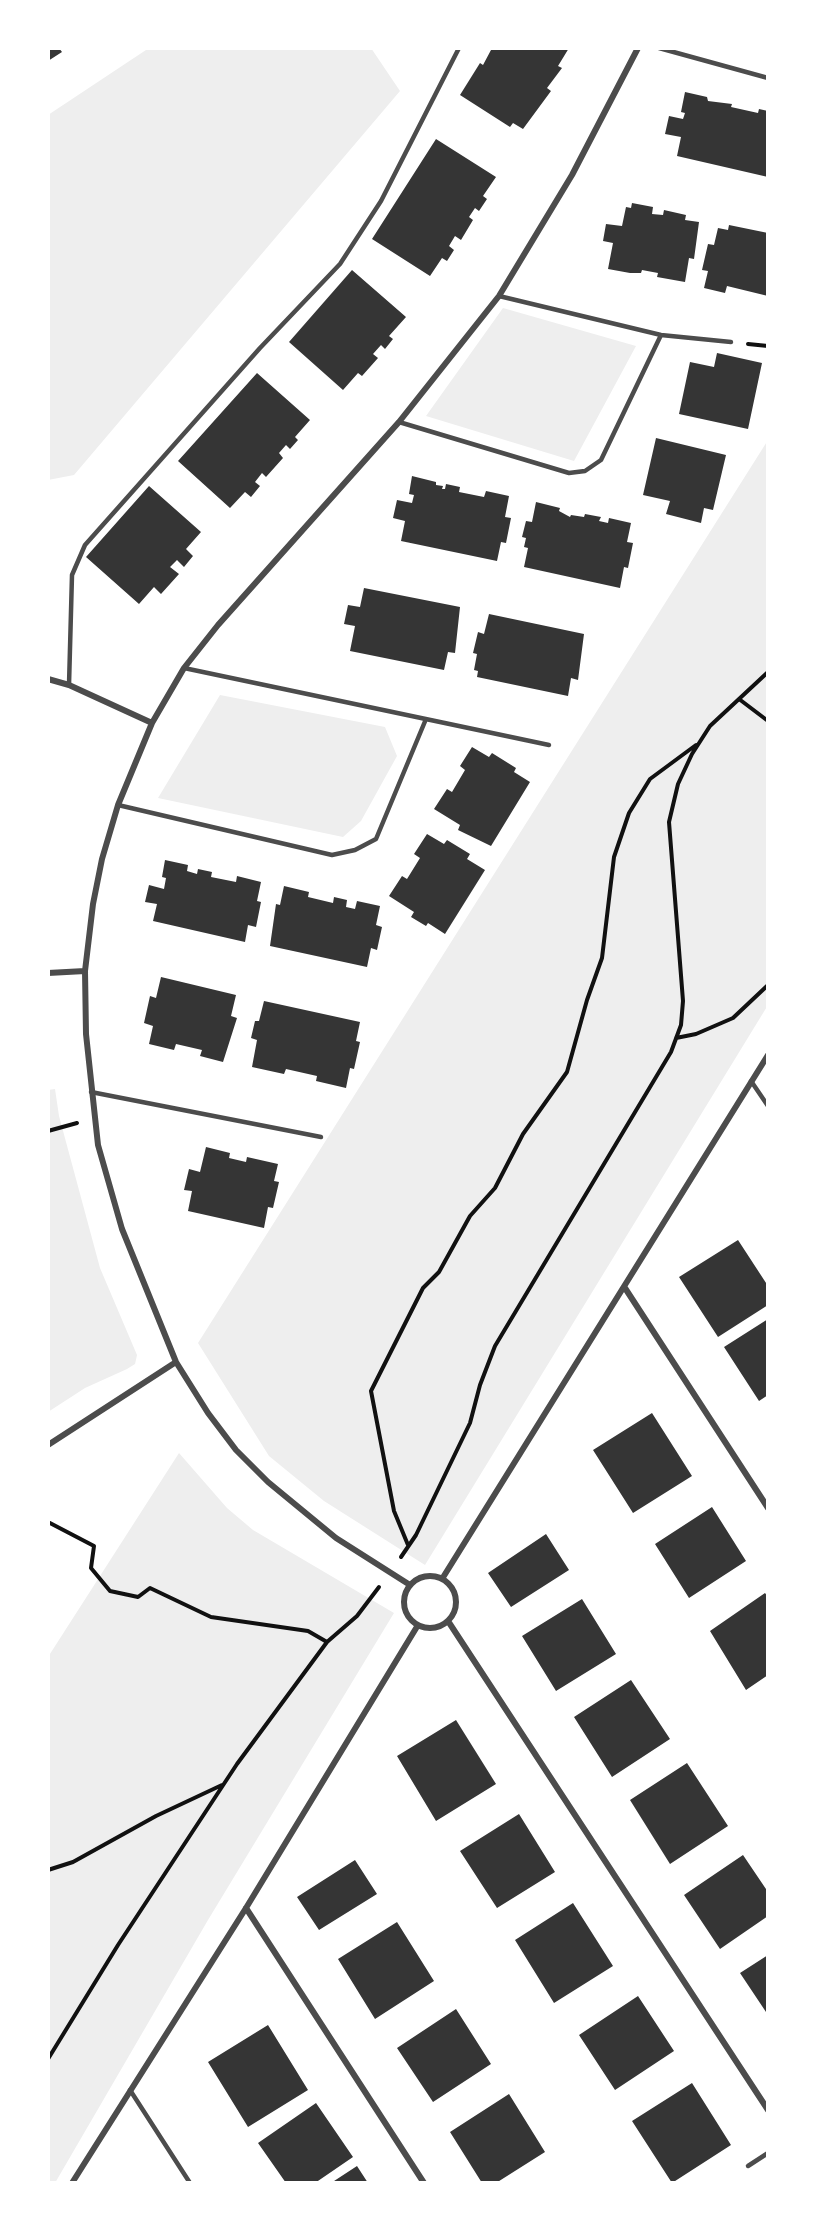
<!DOCTYPE html>
<style>
body{margin:0}
#map{position:relative;width:816px;height:2231px;overflow:hidden;background:#fff;font-family:"Work Sans",sans-serif}
canvas{display:block}
.frame{position:absolute;inset:0;border:50px solid #fff;pointer-events:none}
</style>
<div id="map">
<canvas width="816" height="2231"></canvas>
<div class="frame"></div>
</div>
<script>
const context = document.querySelector('canvas').getContext('2d');
context.lineJoin = 'round';
function fill(path, color) { context.fillStyle = color; context.fill(path, 'evenodd'); }
const poly = rows => new Path2D(rows.map(r => 'M' + r).join(''));
function trace(path, color, width, dash) { context.strokeStyle = color; context.lineWidth = width; context.lineCap = dash ? 'butt' : 'round'; context.setLineDash(dash || []); context.stroke(path); }
const green = poly([
 [149,48,371,48,400,91,74,475,48,480,48,115],
 [503,308,636,346,574,461,426,416],
 [768,440,768,1005,425,1565,324,1501,269,1456,198,1343],
 [220,695,385,727,397,756,361,821,343,837,158,798],
 [55,1089,59,1116,100,1268,137,1355,135,1364,127,1369,85,1388,48,1412,48,1090],
 [179,1453,227,1508,253,1530,394,1613,208,1920,55,2183,48,2183,48,1657]
]);
const building = poly([
 [48,48,59,48,62,52,48,61],
 [489,48,569,48,558,66,562,68,547,88,551,91,523,129,513,123,510,127,460,95,480,63,483,65,491,50],
 [685,92,707,97,708,101,732,104,731,107,758,113,759,109,768,111,768,177,677,156,681,137,665,134,669,116,683,119,685,113,681,112],
 [436,139,496,177,483,196,487,199,479,211,475,208,469,217,473,220,461,240,455,236,449,246,454,250,447,261,442,258,430,276,372,239],
 [632,203,653,207,652,214,663,215,664,210,686,215,685,220,699,222,694,259,689,258,685,282,657,277,658,273,642,270,641,273,630,273,608,269,613,243,603,241,606,224,622,226,626,207,631,208],
 [729,225,768,233,768,296,727,286,725,293,704,288,708,271,702,270,708,244,714,245,718,228,728,230],
 [352,270,406,317,389,336,393,339,385,349,381,345,373,354,378,358,362,376,358,373,343,390,289,342],
 [717,353,762,363,748,429,679,414,690,362,714,367],
 [257,373,310,420,295,437,298,440,290,449,286,445,279,453,283,458,266,477,262,473,255,482,260,486,251,497,245,492,230,508,178,461],
 [656,438,726,455,713,510,704,508,701,523,666,514,670,501,643,495],
 [412,476,436,482,436,485,443,486,442,489,445,489,446,484,460,487,459,492,484,497,486,491,509,496,505,517,511,518,506,543,501,542,497,561,401,541,405,521,393,518,397,500,412,503,414,495,409,494],
 [149,486,201,532,186,549,193,556,184,567,177,560,170,567,179,574,161,594,154,587,139,604,86,557],
 [536,502,560,508,559,511,570,517,571,515,584,517,585,514,601,517,599,521,608,523,609,518,631,523,627,542,633,543,628,568,624,567,620,588,524,567,528,548,524,547,526,538,522,537,526,521,532,522],
 [364,588,460,607,455,653,448,652,444,670,350,651,355,626,344,624,348,605,360,607],
 [489,614,584,634,578,680,571,678,568,696,477,677,478,671,474,670,477,654,473,653,478,632,484,634],
 [472,747,489,757,492,753,516,768,514,772,530,782,491,846,458,830,460,825,434,809,447,789,452,792,465,770,460,766],
 [427,834,444,844,447,840,470,854,467,859,485,870,445,934,428,923,426,926,411,917,414,912,389,896,402,876,407,879,420,858,414,854],
 [165,860,188,865,187,871,197,874,198,869,212,872,211,877,236,882,237,876,261,882,257,901,261,902,256,927,248,925,245,942,153,921,157,904,145,902,149,885,164,889,166,878,162,877],
 [284,886,309,892,308,897,333,903,334,897,347,900,346,907,355,909,357,901,380,906,376,925,382,927,377,950,371,948,367,967,270,946,276,904,280,905],
 [161,977,236,995,231,1016,237,1018,223,1062,200,1056,202,1050,176,1044,174,1050,149,1044,153,1026,144,1023,150,996,156,998],
 [264,1001,360,1022,356,1041,360,1042,354,1069,350,1068,346,1088,316,1081,317,1076,286,1069,284,1074,252,1067,257,1040,251,1038,255,1021,259,1021],
 [206,1147,230,1153,229,1158,246,1162,247,1157,278,1164,274,1181,279,1182,273,1208,268,1207,264,1228,188,1211,192,1191,184,1190,189,1169,200,1172],
 [738,1240,768,1286,768,1305,718,1337,679,1277],
 [768,1319,768,1395,759,1401,724,1347],
 [652,1413,692,1476,633,1513,593,1450],
 [712,1507,746,1561,689,1598,655,1544],
 [546,1534,569,1570,511,1607,488,1573],
 [765,1593,768,1597,768,1675,746,1690,710,1631],
 [582,1599,616,1654,556,1691,522,1636],
 [631,1680,670,1739,612,1777,574,1717],
 [456,1720,496,1784,436,1821,397,1756],
 [687,1763,728,1826,670,1864,630,1800],
 [519,1814,555,1872,497,1908,460,1851],
 [743,1855,768,1892,768,1916,720,1949,684,1895],
 [355,1860,377,1894,319,1930,297,1897],
 [573,1903,613,1966,554,2003,515,1940],
 [397,1922,434,1981,375,2019,338,1959],
 [768,1955,768,2015,740,1973],
 [638,1996,674,2051,615,2090,579,2035],
 [456,2009,491,2064,433,2102,397,2048],
 [268,2025,308,2090,248,2127,208,2062],
 [692,2083,731,2145,672,2183,632,2121],
 [509,2094,545,2152,496,2183,482,2183,450,2132],
 [316,2103,353,2157,315,2183,286,2183,258,2143],
 [357,2166,368,2183,331,2183]
]);
const path = poly([
 [748,344,768,346],
 [739,699,768,721],
 [676,1038,696,1034,733,1018,768,985],
 [48,1131,77,1123],
 [48,1522,94,1546,91,1568,110,1591,138,1597,150,1588,211,1617,308,1631,327,1642],
 [408,1545,394,1511,371,1391,423,1288,439,1272,470,1216,495,1188,523,1134,567,1072,587,1000,602,958,614,857,629,813,650,779,696,745],
 [401,1557,416,1535,470,1423,480,1385,495,1346,671,1052,681,1025,683,1001,669,822,678,784,692,754,710,726,768,672],
 [48,1870,73,1862,156,1816,222,1785],
 [48,2059,118,1945,237,1764,327,1642,357,1616,379,1587]
]);
const service = poly([
 [659,48,768,78],
 [499,296,661,335,731,342],
 [399,422,569,473,585,471,601,460,661,335],
 [184,668,549,745],
 [69,685,72,575,85,545,260,348,340,264,381,201,459,48],
 [118,805,332,855,355,850,376,839,426,719],
 [751,1081,768,1106],
 [91,1092,321,1137],
 [130,2090,190,2183],
 [748,2166,768,2153]
]);
const minor = poly([
 [48,679,69,685,152,723],
 [48,973,85,971],
 [625,1288,768,1508],
 [48,1445,176,1362],
 '404 1602a26 26 0 1 1 52 0a26 26 0 1 1-52 0Z',
 [442,1579,768,1055],
 [410,1585,336,1538,268,1482,236,1450,208,1413,176,1362,122,1229,98,1145,86,1034,85,971,93,904,102,859,118,805,152,723,184,668,218,625,399,422,499,296,572,175,638,48],
 [448,1621,768,2110],
 [246,1908,424,2183],
 [72,2183,246,1908,418,1625]
]);
fill(green, '#eee');
fill(building, '#353535');
trace(path, '#111', 4);
trace(service, '#4c4c4c', 4.5);
trace(minor, '#4c4c4c', 6);
</script>
